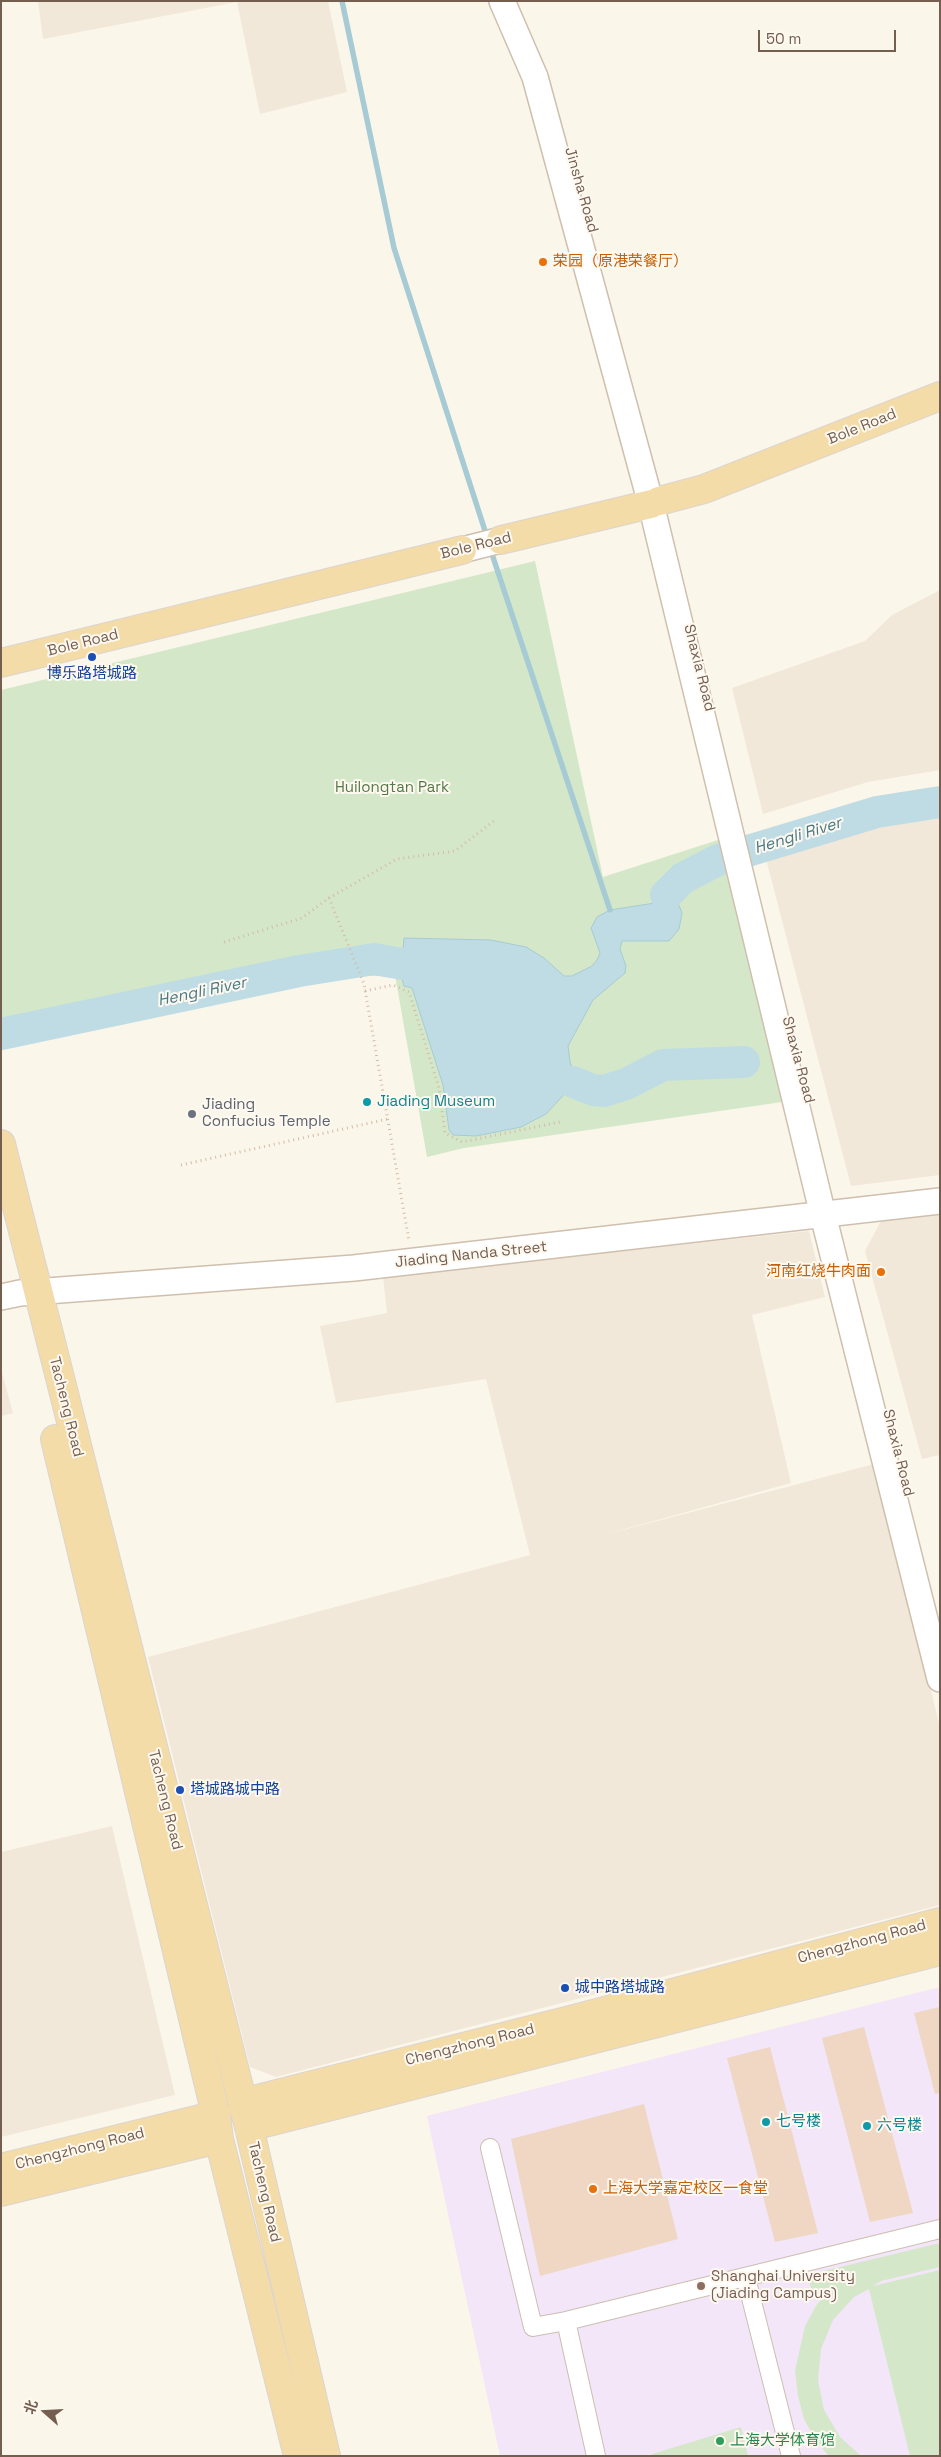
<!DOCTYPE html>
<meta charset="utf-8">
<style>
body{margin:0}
#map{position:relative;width:941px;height:2457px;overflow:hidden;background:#fbf6ea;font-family:"Space Grotesk","Noto Sans SC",sans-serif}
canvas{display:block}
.frame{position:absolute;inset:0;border:2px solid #745e4f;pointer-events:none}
.north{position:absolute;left:20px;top:2387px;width:50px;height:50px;-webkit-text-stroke:4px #fef9f0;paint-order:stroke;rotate:289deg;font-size:14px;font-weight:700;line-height:20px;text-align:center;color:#745e4f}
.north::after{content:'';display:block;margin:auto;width:18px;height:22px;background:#745e4f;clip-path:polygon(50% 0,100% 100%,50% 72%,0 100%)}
.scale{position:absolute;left:758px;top:30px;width:138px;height:22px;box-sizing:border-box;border:2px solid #745e4f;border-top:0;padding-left:6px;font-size:15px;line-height:18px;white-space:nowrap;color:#745e4f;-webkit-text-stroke:4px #fef9f0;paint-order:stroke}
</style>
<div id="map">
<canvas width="941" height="2457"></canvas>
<div class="frame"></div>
<div class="north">北</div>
<div class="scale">50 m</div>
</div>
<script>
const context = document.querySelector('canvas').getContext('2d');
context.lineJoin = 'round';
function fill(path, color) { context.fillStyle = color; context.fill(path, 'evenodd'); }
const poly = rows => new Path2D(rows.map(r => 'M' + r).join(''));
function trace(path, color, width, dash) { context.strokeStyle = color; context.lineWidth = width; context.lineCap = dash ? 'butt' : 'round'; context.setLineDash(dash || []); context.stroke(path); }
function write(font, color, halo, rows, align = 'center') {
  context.font = font + ' "Space Grotesk","Noto Sans SC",sans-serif'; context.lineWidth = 4; context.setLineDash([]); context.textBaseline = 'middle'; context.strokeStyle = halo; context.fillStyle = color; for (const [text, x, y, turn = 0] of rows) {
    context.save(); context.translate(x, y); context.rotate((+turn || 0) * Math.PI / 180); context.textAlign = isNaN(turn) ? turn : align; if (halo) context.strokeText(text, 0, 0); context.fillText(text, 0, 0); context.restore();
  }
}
const residential = poly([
 [38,1,328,1,347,92,260,114,237,2,43,39],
 [940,590,940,770,868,782,763,814,732,688,865,641,892,615],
 [940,816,940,1175,851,1186,766,859,897,823],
 [940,1213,940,1455,922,1459,865,1251,882,1219],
 [809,1231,825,1297,752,1315,791,1483,600,1536,874,1464,940,1727,940,1905,276,2077,250,2067,148,1657,530,1555,486,1379,336,1403,320,1326,387,1313,383,1277],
 [1,1369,13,1413,1,1416],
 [112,1826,175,2095,1,2137,1,1852]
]);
const education = poly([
 [940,1987,940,2456,500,2456,427,2116]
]);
const green = poly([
 [535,561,603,877,721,839,789,1101,464,1148,427,1157,395,975,326,978,3,1048,1,1040,1,690],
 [940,2243,940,2267,881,2281,873,2286,940,2270,940,2456,910,2456,869,2289,854,2297,833,2320,821,2349,818,2380,824,2410,840,2437,861,2456,829,2456,816,2441,804,2419,798,2396,795,2371,805,2326,816,2306,828,2291,813,2294,807,2275],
 [741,2427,748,2456,652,2456,652,2454]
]);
const water = poly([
 [666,895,676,898,682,913,679,929,669,941,622,941,620,949,626,966,625,973,593,1000,568,1046,570,1062,575,1075,571,1087,546,1114,521,1127,476,1136,453,1135,449,1130,443,1085,412,988,404,986,401,975,404,938,491,940,526,947,544,958,564,976,572,976,592,966,597,960,600,953,591,928,597,917,610,910,655,903,666,895]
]);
const stream = poly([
 [342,1,394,248,487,537],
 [490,548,610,910]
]);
const river = poly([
 [666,895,683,878,718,860,877,812,940,802],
 [1,1034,299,971,374,959,403,964],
 [573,1082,593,1090,604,1091,626,1084,663,1065,744,1062]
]);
const building = poly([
 [940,2007,940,2093,935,2094,914,2013],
 [864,2027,913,2213,870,2222,822,2038],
 [770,2047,818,2233,775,2242,727,2058],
 [644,2104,678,2239,540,2276,511,2139]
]);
const path = poly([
 [329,898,364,984,409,1241],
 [224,942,302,918,329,898,397,859,455,851,494,821],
 [365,991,393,985,409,992,439,1088,445,1133,462,1142,560,1122],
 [181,1165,388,1119]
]);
const street = poly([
 [490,2148,533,2327,566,2321,596,2456],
 [746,2278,791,2456],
 [566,2321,940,2229]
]);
const secondary = poly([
 [502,1,535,77,651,504,823,1215,940,1679],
 [462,550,501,540],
 [1,1297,20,1293,354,1268,940,1201]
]);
const primary = poly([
 [659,501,704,489,940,396],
 [501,540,651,504],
 [1,663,462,550],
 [1,1144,249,2127,326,2456],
 [55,1439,216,2115,219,2139,298,2456],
 [243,2108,257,2099,574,2019,940,1922],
 [249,2127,940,1951],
 [1,2168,216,2115],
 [1,2192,219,2139]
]);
const markers = [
 [543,262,5,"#e8710a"],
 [92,657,5,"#1a4fb4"],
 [367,1102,5,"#0f9aa8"],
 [192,1114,5,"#6b7280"],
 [881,1272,5,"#e8710a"],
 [180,1790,5,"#1a4fb4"],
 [565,1988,5,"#1a4fb4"],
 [766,2122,5,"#0f9aa8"],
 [867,2126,5,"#0f9aa8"],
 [593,2189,5,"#e8710a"],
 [701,2286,5,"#8d6e63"],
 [720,2441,5,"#2e9e5b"]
];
const streetNames = [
 ["Jinsha Road",581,190,74],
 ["Bole Road",862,427,-22],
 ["Bole Road",476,546,-14],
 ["Bole Road",83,643,-14],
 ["Shaxia Road",699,668,76],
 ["Shaxia Road",798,1060,75],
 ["Jiading Nanda Street",471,1255,-6],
 ["Tacheng Road",66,1407,76],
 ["Shaxia Road",898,1453,76],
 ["Tacheng Road",165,1800,76],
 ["Chengzhong Road",862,1942,-15],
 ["Chengzhong Road",470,2045,-14],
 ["Chengzhong Road",80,2149,-14],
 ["Tacheng Road",264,2192,77]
];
const foodNames = [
 ["荣园（原港荣餐厅）",553,262],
 ["河南红烧牛肉面",871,1272,"right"],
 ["上海大学嘉定校区一食堂",603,2189]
];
const transitNames = [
 ["博乐路塔城路",92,674,"center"],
 ["塔城路城中路",190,1790],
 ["城中路塔城路",575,1988]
];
const parkNames = [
 ["Huilongtan Park",392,788]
];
const cultureNames = [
 ["Jiading Museum",377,1102],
 ["七号楼",776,2122],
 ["六号楼",877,2126]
];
const worshipNames = [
 ["Jiading",202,1105],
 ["Confucius Temple",202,1122]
];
const educationNames = [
 ["Shanghai University",711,2277],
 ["(Jiading Campus)",711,2294]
];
const leisureNames = [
 ["上海大学体育馆",730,2441]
];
const waterNames = [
 ["Hengli River",798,836,-17],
 ["Hengli River",202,992,-12]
];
fill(residential, '#f2e8d9');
fill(education, '#f2e6f8');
fill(green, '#d4e8c9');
fill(water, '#bfdce4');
trace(water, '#a6cbd5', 1);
trace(stream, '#a6cbd5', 5.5);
trace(river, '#bfdce4', 32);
fill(building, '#efd7c4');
trace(street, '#cdbeb1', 20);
trace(secondary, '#cfbfae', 28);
trace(primary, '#dbd5d1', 30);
trace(path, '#d4bba6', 3, [1, 4]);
trace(street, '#fff', 18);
trace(secondary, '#fff', 25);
trace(primary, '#f4dca8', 28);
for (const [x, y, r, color] of markers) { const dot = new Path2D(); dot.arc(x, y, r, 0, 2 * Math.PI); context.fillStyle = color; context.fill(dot); trace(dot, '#fef9f0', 2); }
write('15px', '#745e4f', '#fef9f0', streetNames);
write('15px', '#c56008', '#fef9f0', foodNames, 'left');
write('15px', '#164399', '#fef9f0', transitNames, 'left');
write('15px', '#547948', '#fef9f0', parkNames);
write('15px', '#0d838f', '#fef9f0', cultureNames, 'left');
write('15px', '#5b616d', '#fef9f0', worshipNames, 'left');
write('15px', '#785e54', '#fef9f0', educationNames, 'left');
write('15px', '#27864d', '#fef9f0', leisureNames, 'left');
write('italic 16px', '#4a7985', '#fef9f0', waterNames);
</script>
